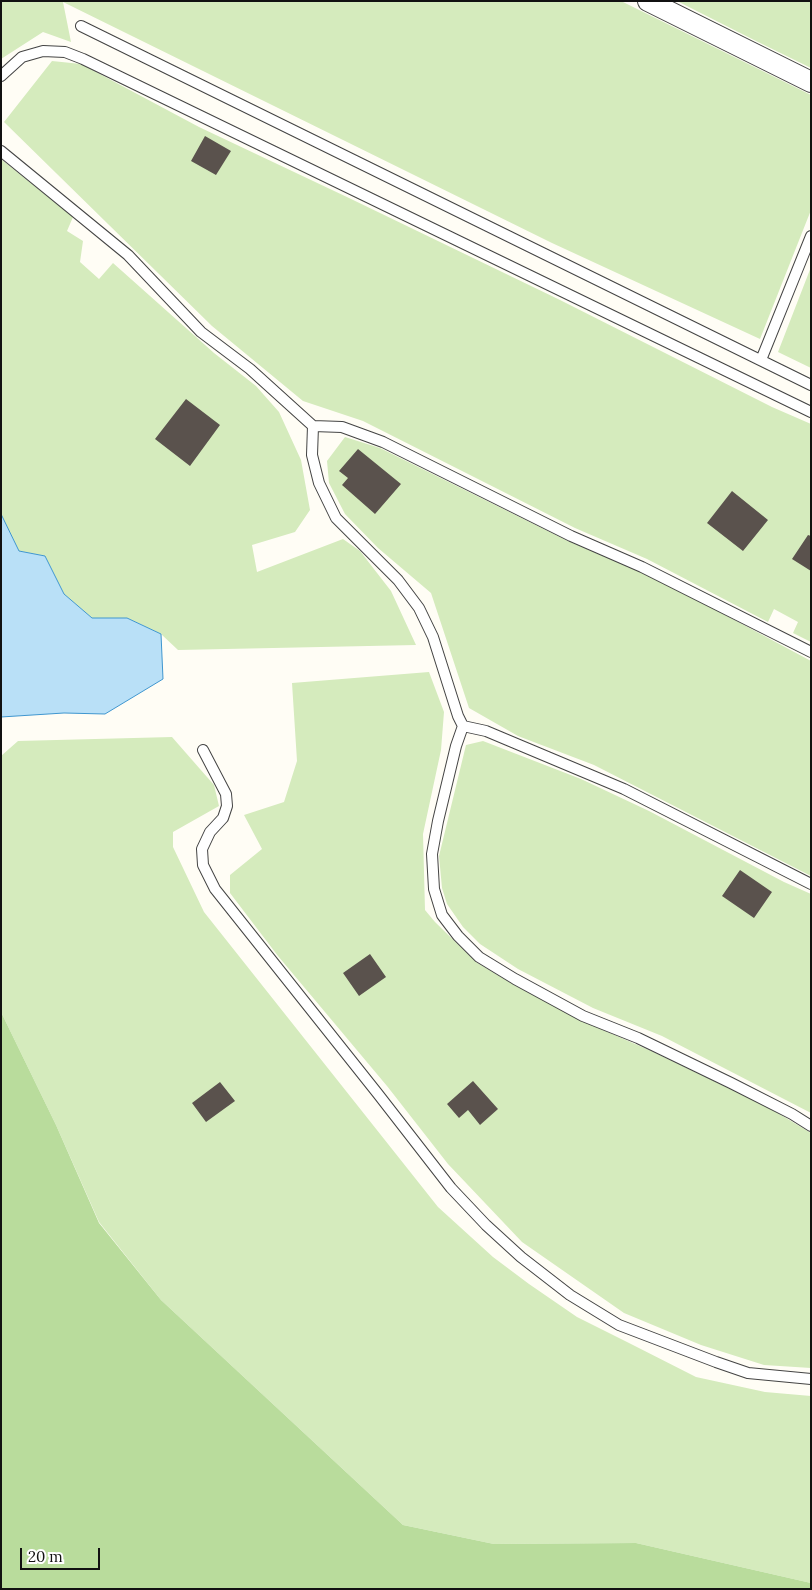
<!DOCTYPE html>
<style>
body{margin:0}
#map{position:relative;width:812px;height:1590px;overflow:hidden;background:#fffdf5;font-family:Lora,serif}
canvas{display:block}
.frame{position:absolute;inset:0;border:2px solid #111;pointer-events:none}
.scale{position:absolute;left:20px;top:1548px;width:80px;height:22px;box-sizing:border-box;border:2px solid #111;border-top:0;padding-left:6px;font-size:15px;line-height:18px;white-space:nowrap;color:#111;-webkit-text-stroke:4px #fff;paint-order:stroke}
</style>
<div id="map">
<canvas width="812" height="1590"></canvas>
<div class="frame"></div>
<div class="scale">20 m</div>
</div>
<script>
const context = document.querySelector('canvas').getContext('2d');
context.lineJoin = 'round';
function fill(path, color) { context.fillStyle = color; context.fill(path, 'evenodd'); }
const poly = rows => new Path2D(rows.map(r => 'M' + r).join(''));
function trace(path, color, width, dash) { context.strokeStyle = color; context.lineWidth = width; context.lineCap = dash ? 'butt' : 'round'; context.setLineDash(dash || []); context.stroke(path); }
const green = poly([
 [1,1,621,1,811,95,811,210,760,339,552,243,63,2,71,42,43,32,1,59],
 [677,1,811,1,811,68,756,41],
 [52,61,81,64,199,127,349,198,560,300,772,407,811,424,811,642,793,633,798,622,774,609,768,622,647,559,575,528,363,421,303,401,212,326,4,122],
 [1,159,73,217,67,231,83,241,80,262,99,279,113,263,214,353,256,386,279,412,301,460,310,510,295,532,252,545,257,572,343,539,360,551,391,591,416,645,178,650,161,634,127,618,92,618,64,594,45,556,19,551,1,514],
 [811,267,811,368,778,352],
 [345,437,380,448,568,541,638,571,714,609,811,661,811,876,594,765,518,736,469,708,431,593,378,548,345,514,329,483,327,461],
 [429,672,444,712,441,750,423,834,425,910,435,922,476,962,514,985,587,1023,649,1050,766,1106,811,1133,811,1368,764,1365,701,1345,624,1313,522,1242,448,1164,387,1086,278,956,230,893,230,875,262,849,244,815,284,802,297,761,292,683],
 [172,737,214,785,219,806,173,832,173,847,204,912,438,1207,493,1257,529,1284,577,1317,629,1343,696,1377,765,1392,811,1396,811,1583,636,1543,494,1544,403,1525,161,1300,99,1222,56,1125,1,1012,1,756,18,741],
 [483,741,581,779,649,811,784,882,811,894,811,1113,662,1036,593,1008,518,969,480,944,463,927,447,904,442,888,439,856,466,745]
]);
const forest = poly([
 [1,1012,56,1125,99,1223,161,1300,403,1525,494,1544,636,1543,811,1583,811,1589,1,1589]
]);
const water = poly([
 [1,514,19,551,45,556,64,594,92,618,127,618,161,634,163,679,105,714,64,713,1,717,1,514]
]);
const building = poly([
 [205,136,231,151,216,175,191,161],
 [186,399,220,425,190,466,155,439],
 [358,449,401,484,375,514,342,485,348,478,339,471],
 [732,491,768,520,743,551,707,523],
 [808,535,811,536,811,571,792,559],
 [740,870,772,892,754,918,722,896],
 [370,954,386,977,359,996,343,973],
 [473,1081,498,1109,480,1125,468,1110,459,1118,447,1104],
 [220,1082,235,1101,206,1122,192,1103]
]);
const service = poly([
 [81,26,811,385],
 [1,76,22,57,43,51,65,52,83,59,811,412],
 [1,151,128,255,201,332,250,369,313,426,312,455,319,483,336,518,398,580,419,608,433,637,458,716,463,726,456,746,438,821,432,854,434,889,442,915,458,936,479,957,515,979,583,1016,638,1038,731,1083,792,1114,811,1126],
 [761,360,811,236],
 [313,426,342,427,383,442,571,536,642,567,811,652],
 [463,726,486,731,624,789,811,884],
 [203,750,226,794,227,806,223,818,210,832,202,849,203,865,215,889,378,1094,451,1188,486,1225,521,1257,570,1295,619,1325,716,1362,748,1373,811,1379]
]);
const minor = poly([
 [648,1,811,82]
]);
fill(green, '#d5ebbd');
fill(forest, '#b9dc9c');
fill(water, '#b9e0f7');
trace(water, '#3f96cf', 1);
fill(building, '#5a524d');
trace(service, '#444', 12);
trace(minor, '#444', 22);
trace(service, '#fff', 10);
trace(minor, '#fff', 20);
</script>
